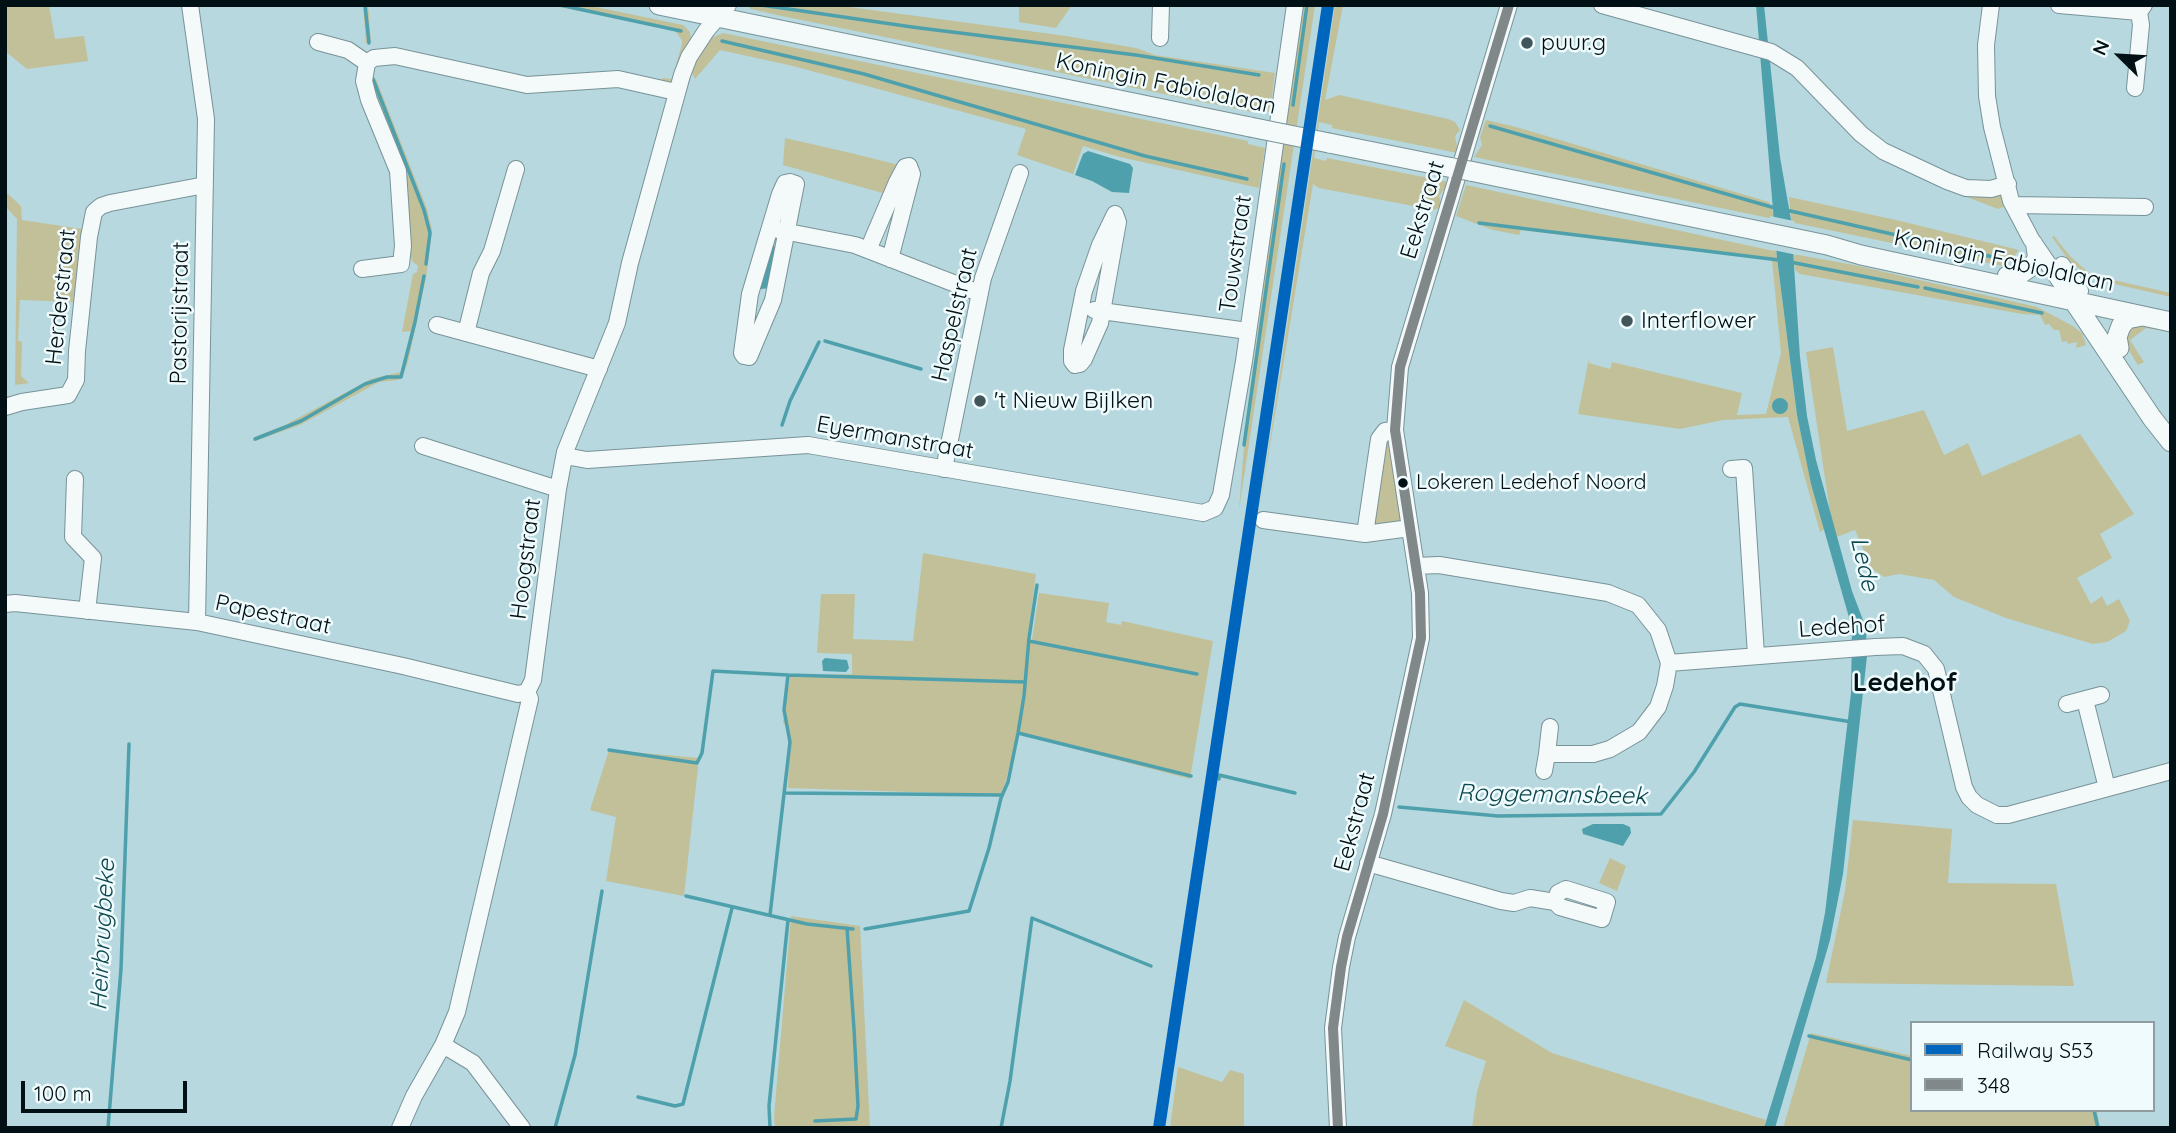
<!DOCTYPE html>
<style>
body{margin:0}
#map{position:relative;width:2176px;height:1133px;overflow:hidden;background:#b6d8de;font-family:Quicksand,sans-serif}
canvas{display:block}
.frame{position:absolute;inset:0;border:7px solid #001014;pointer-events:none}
.legend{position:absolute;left:1910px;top:1021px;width:245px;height:91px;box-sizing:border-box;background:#f0fbfd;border:2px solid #909da0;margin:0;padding:9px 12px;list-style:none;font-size:21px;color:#001014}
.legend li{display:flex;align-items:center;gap:14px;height:35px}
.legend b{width:35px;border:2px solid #909da0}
.north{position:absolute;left:2085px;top:21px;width:70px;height:70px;-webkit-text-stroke:5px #f0fbfd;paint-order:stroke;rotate:294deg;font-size:19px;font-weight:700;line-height:28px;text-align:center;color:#001014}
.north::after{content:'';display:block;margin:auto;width:24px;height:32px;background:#001014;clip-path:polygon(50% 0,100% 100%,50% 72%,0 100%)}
.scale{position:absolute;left:21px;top:1081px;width:166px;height:32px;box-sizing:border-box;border:4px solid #001014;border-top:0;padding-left:9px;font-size:21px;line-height:24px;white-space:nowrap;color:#001014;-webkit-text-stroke:5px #f0fbfd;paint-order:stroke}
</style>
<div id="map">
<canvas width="2176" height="1133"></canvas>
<div class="frame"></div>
<ul class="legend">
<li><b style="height:9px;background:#0065bd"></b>Railway S53</li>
<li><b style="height:9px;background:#80888a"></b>348</li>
</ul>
<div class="north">N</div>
<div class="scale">100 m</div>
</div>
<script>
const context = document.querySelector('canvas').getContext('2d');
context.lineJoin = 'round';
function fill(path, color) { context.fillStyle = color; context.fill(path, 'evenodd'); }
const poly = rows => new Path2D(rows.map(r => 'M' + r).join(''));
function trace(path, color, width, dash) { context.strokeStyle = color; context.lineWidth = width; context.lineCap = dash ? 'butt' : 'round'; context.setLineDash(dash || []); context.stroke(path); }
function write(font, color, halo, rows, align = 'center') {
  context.font = font + ' Quicksand,sans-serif'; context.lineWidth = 5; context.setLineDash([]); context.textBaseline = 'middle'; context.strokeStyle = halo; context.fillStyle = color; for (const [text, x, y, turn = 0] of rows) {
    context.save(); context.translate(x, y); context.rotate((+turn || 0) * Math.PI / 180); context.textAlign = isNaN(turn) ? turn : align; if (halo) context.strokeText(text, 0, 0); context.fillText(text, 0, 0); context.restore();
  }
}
const green = poly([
 [5,5,49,5,55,39,84,36,88,61,27,69,5,51],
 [363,5,368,5,371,43,366,43],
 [550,5,586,5,683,25,690,32,691,41,673,85,661,81,662,78,672,79,682,44,682,40,674,30],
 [747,5,834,5,1066,36,1136,48,1155,55,1275,73,1270,112,1253,109,1252,112,777,15,751,9],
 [1019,5,1072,5,1056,28,1019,22],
 [1301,5,1315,5,1239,510,1246,421],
 [1335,5,1343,5,1325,100,1339,95,1448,119,1455,122,1460,130,1455,136,1458,151,1458,153,1332,128,1332,125,1319,122,1314,158,1326,161,1327,158,1449,182,1439,196,1442,206,1434,210,1319,188,1313,184,1260,506],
 [723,33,1248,141,1248,144,1265,148,1259,188,1120,157,1083,146,1073,174,1017,155,1026,129,793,66,720,50,695,79,690,69,709,39],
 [373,79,376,79,427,209,432,230,426,278,408,362,402,377,398,380,379,382,300,425,255,441,255,437,285,425,371,379,401,372,411,331,402,332,413,274,417,272,418,266,412,261,410,255,402,175,370,80],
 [1486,120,1516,127,1769,202,1774,215,1777,258,1797,415,1811,483,1825,529,1820,532,1788,417,1723,420,1680,429,1578,414,1589,358,1589,363,1610,369,1612,362,1742,393,1737,415,1766,414,1781,353,1772,260,1521,230,1519,235,1493,230,1456,216,1466,185,1774,251,1772,217,1769,218,1474,157,1482,145,1480,137],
 [785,138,855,154,899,165,886,194,783,165],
 [1947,187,1998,194,2002,195,2006,206,1998,209,1946,189],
 [5,191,21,206,22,220,82,229,73,302,20,300,18,340,22,342,21,376,29,383,15,385,17,219,5,206],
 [1789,197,1896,220,2019,250,2008,264,2003,266,1795,223,1791,220],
 [2054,236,2070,256,2091,275,2171,293,2171,297,2106,282,2087,275,2067,258,2052,237],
 [1793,254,1854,265,2037,307,2073,326,2082,333,2086,345,2076,348,2077,342,2068,344,2067,341,2062,342,2059,330,2054,330,2049,324,2045,325,2040,315,2022,314,1800,274,1795,270],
 [2139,324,2171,330,2171,332,2146,328,2130,340,2144,362,2138,365,2128,349,2126,335,2131,328],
 [1833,347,1847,431,1924,410,1944,455,1968,443,1982,476,2080,434,2134,514,2100,534,2112,558,2077,578,2091,604,2102,596,2107,606,2119,599,2130,621,2126,631,2107,642,2093,644,2006,618,1954,597,1934,580,1899,574,1884,577,1871,568,1855,530,1834,538,1806,352],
 [1389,438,1401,521,1397,524,1377,526,1373,522,1383,443],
 [923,553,1036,574,1027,642,1032,640,1039,593,1109,603,1106,622,1121,625,1122,621,1213,641,1190,779,1018,734,1002,795,788,788,790,733,783,722,790,676,852,674,852,654,817,653,821,594,855,594,853,639,913,641],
 [609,750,699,758,684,896,606,881,616,817,590,810],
 [1853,820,1952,829,1948,883,2056,884,2074,986,1826,983,1845,891],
 [1610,858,1626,866,1617,891,1599,883],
 [791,916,860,926,870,1128,775,1128,774,1117],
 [1464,1000,1552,1053,1766,1120,1764,1128,1472,1128,1477,1092,1486,1061,1445,1046],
 [1811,1033,1912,1056,1912,1110,2097,1110,2100,1128,1783,1128],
 [1178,1067,1222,1082,1230,1070,1244,1074,1244,1128,1170,1128]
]);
const water = poly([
 [1756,5,1764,5,1780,157,1791,220,1800,357,1807,416,1816,460,1852,591,1866,628,1867,656,1843,874,1830,940,1775,1128,1764,1128,1816,958,1825,913,1851,693,1852,628,1811,484,1797,415,1777,258],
 [1088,151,1130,164,1133,168,1129,193,1112,192,1092,181,1075,175,1083,154],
 [771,245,775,246,769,281,770,288,761,289,758,285],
 '1772 406a8 8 0 1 1 16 0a8 8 0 1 1-16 0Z',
 [825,658,847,660,849,668,846,672,823,671,822,661],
 [1593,824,1623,824,1630,827,1631,833,1623,846,1583,834,1582,829]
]);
const pier = poly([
 [1770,216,1794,221,1797,255,1773,250]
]);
const stream = poly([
 [365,5,369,43],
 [560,5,681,31],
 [761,5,912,27,1136,55,1259,75],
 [722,41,864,74,1145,156,1247,179],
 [373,79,424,210,430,233,426,264],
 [1293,105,1307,5],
 [1490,126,1775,208],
 [1786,210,2002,259],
 [1479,223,1779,260],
 [1790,262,1918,287],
 [1925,288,2042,313],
 [825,341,921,369],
 [782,425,790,401,819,342],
 [255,439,301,421,365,384,387,377,401,377,415,322,424,276],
 [1244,445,1284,164],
 [1029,641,1197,674],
 [788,675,1025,682],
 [1018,733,1191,776],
 [609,750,697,763,702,753,713,671,788,675,784,710,790,742,770,915],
 [1219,779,1219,775,1295,793],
 [786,793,1002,795],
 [1399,807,1498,816,1661,814,1694,772,1735,707,1740,704,1852,722],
 [686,896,807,924,853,929],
 [865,929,969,911,989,848,1001,798,1008,782,1018,733,1024,696,1029,638,1037,585],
 [1809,1036,1912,1060],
 [638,1097,675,1106,683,1104,732,908],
 [2094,1110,2098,1128],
 [815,1121,856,1119,858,1106,854,1029,847,928],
 [108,1128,121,969,129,744],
 [555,1128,575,1055,602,891],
 [770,1128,769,1106,788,920],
 [1001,1128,1010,1081,1032,918,1151,966]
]);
const minor = poly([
 [190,5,206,119,197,622],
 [1602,5,1771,52,1797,68,1861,134,1883,151,1947,181,1966,188,1991,189,2008,184],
 [1991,5,1986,45,1987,96,1992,127,2011,201,2031,239,2064,287],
 [2059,5,2139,12,2144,5],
 [1160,38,1161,5],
 [318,42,348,50,367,63],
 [2135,88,2141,25,2139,12],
 [790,182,796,184,773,300,749,357,744,356,742,353,750,294,780,194,785,183,790,182],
 [2013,205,2145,207],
 [1115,214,1118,222,1100,323,1084,359,1080,364,1075,365,1072,361,1072,350,1084,291,1100,245,1115,214],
 [778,230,855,245,979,293],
 [868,250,897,182,905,167,909,166,912,174,890,259],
 [2062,265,2080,291],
 [362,269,401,264,403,246,398,171,369,100,364,81,367,63,374,58,395,56,527,85,618,79,676,92],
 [2006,275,2023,274,2030,269,2036,257,2034,243],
 [1094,310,1248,331],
 [437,325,599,369],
 [466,333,481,273,492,251,516,169],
 [5,407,22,402,68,395,76,380,77,351,89,237,94,212,101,206,110,203,205,185],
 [423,446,558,489],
 [565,456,587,460,808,445,1203,513,1215,508,1221,495,1244,361,1295,5],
 [944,469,983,278,1020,173],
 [1731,469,1744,468,1756,655],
 [75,479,73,537,93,558,87,611],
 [1263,520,1365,534,1410,528],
 [1365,534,1379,439,1385,431,1395,430],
 [1416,566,1439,565,1608,593,1638,605,1658,630,1669,663,1875,647,1903,646,1924,654,1936,669,1964,787,1969,797,1977,805,1997,815,2008,815,2171,771],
 [5,604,15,603,197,622,403,666,518,694,527,692],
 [2085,700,2107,788],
 [2067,704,2101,695],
 [1547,754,1550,727],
 [1544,771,1547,754,1593,754,1610,749,1639,732,1658,707,1665,686,1669,663],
 [1368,863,1501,901,1514,903,1530,898,1555,902,1560,907,1602,919,1607,902,1566,889,1558,893,1555,902],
 [443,1045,473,1063,522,1128],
 [400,1128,414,1096,443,1045,457,1012,530,699,527,692,533,680,558,489,565,452,617,323,630,263,682,75,689,57,706,31,728,5],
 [1338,1128,1333,1028,1341,967,1347,937,1383,814,1421,638,1420,593,1395,430,1400,367,1509,5]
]);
const major = poly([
 [659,5,1250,127],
 [1329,143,1453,168],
 [1470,171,1827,245,1861,255,2171,322],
 [2071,297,2152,418,2171,442],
 [2119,348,2117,337,2121,326,2127,319,2142,316]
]);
const majorBridge = poly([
 [1250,127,1329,143],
 [1453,168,1470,171]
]);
const bus1 = poly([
 [1338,1128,1333,1028,1341,967,1347,937,1383,814,1421,638,1420,593,1395,430,1400,367,1509,5]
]);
const rail1 = poly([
 [1159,1128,1328,5]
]);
const markers = [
 [1527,43,7,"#40565b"],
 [1627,321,7,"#40565b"],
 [980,401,7,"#40565b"],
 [1403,483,6,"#001014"]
];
const busNames = [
 ["Lokeren Ledehof Noord",1416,483]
];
const poiNames = [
 ["puur.g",1541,43],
 ["Interflower",1641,321],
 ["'t Nieuw Bijlken",994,401]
];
const streetNames = [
 ["Koningin Fabiolalaan",1166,84,12],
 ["Eekstraat",1423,210,-73],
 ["Touwstraat",1236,254,-82],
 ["Koningin Fabiolalaan",2004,261,12],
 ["Herderstraat",61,297,-84],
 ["Pastorijstraat",180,313,-89],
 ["Haspelstraat",955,315,-77],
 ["Eyermanstraat",895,438,10],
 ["Hoogstraat",526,559,-83],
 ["Papestraat",273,615,12],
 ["Ledehof",1842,627,-4],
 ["Eekstraat",1355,822,-75]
];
const waterNames = [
 ["Lede",1864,564,77],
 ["Roggemansbeek",1552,795,1],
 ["Heirbrugbeke",103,935,-87]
];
const quarterNames = [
 ["Ledehof",1905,683]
];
fill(green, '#c2c099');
fill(water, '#4ea1ac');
fill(pier, '#b6d8de');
trace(stream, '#4ea1ac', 3.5);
trace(minor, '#789398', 18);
trace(major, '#789398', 21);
trace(minor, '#f4f9fa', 16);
trace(major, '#f4f9fa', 19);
trace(majorBridge, '#789398', 21, []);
trace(majorBridge, '#f4f9fa', 19);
trace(bus1, '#80888a', 10);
trace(rail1, '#0065bd', 12);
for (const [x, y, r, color] of markers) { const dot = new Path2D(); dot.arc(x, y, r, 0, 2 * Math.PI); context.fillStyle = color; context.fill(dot); trace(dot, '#f0fbfd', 2.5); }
write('21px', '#001014', '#f0fbfd', busNames, 'left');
write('23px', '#001014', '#f0fbfd', poiNames, 'left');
write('23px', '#001014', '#f0fbfd', streetNames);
write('italic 24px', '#0e484f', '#f0fbfd', waterNames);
write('bold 26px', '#001014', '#f0fbfd', quarterNames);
</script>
